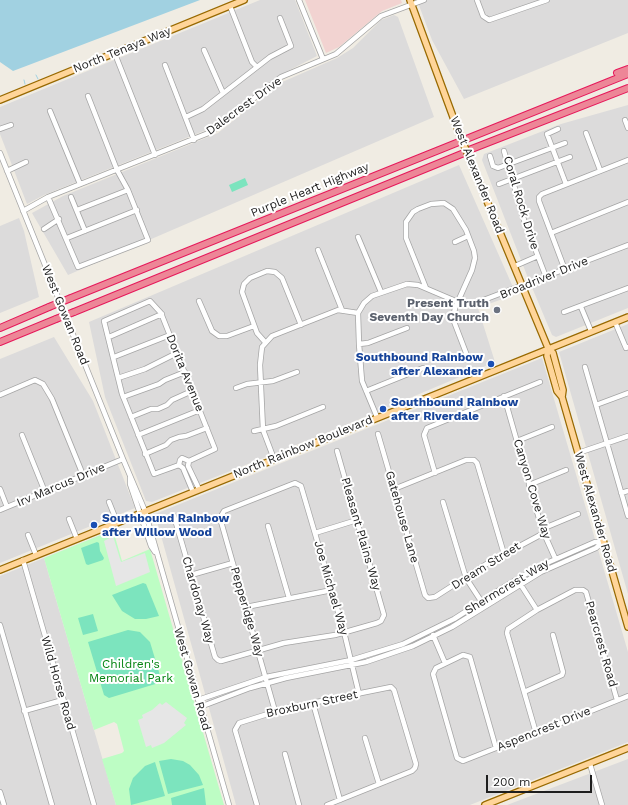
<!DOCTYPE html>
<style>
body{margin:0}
#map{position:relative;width:628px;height:805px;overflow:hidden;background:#f0ece3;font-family:"Work Sans",sans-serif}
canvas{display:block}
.scale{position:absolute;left:486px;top:775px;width:106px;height:18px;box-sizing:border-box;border:2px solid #1e1e1e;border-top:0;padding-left:5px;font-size:12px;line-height:14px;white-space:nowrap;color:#1e1e1e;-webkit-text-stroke:3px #fff;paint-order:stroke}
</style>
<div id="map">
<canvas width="628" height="805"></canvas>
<div class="scale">200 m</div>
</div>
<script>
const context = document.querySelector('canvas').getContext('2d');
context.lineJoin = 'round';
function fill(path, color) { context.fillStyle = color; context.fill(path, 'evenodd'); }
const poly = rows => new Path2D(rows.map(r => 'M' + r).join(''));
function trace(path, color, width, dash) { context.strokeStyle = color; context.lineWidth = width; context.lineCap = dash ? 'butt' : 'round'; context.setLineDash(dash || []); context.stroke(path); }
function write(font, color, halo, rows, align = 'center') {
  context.font = font + ' "Work Sans",sans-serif'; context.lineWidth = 4; context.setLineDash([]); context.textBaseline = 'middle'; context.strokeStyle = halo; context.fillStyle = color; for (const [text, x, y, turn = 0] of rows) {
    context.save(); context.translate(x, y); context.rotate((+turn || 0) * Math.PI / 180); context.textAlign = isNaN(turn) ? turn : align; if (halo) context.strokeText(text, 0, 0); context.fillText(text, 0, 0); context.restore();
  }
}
const residential = poly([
 [260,0,295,0,317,56,280,75,211,128,44,195,27,204,0,134,0,107],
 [417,0,628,0,628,33,464,99,432,40],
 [394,15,398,17,434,117,68,275,32,213,63,196,218,133,280,83,337,58,353,48,381,20],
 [628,105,628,308,556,337,552,335,528,278,482,160,484,154,561,124],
 [459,165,516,294,478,308,495,362,334,430,152,502,146,501,105,397,89,322],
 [19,218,24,231,39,297,0,313,0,226],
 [628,324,628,594,559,352],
 [54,337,93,401,135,508,0,563,0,359],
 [542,358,628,652,628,742,470,805,236,805,155,514],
 [44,558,94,730,116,805,0,805,0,576],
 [628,759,628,805,507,805]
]);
const commercial = poly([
 [305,0,401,0,402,3,382,11,339,47,326,53]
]);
const park = poly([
 [113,530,122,561,150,549,224,805,116,805,102,759,122,753,124,751,117,724,114,722,94,730,44,558]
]);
const pitch = poly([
 [245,178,248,185,232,192,229,185],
 [97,542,99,543,100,551,104,558,103,560,88,565,86,564,81,548],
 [143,583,146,584,159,616,146,619,135,619,122,611,112,595],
 [93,614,98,631,83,635,78,618],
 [128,630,140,632,150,642,162,682,109,698,104,695,88,642],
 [171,759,183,761,190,765,199,775,203,785,168,794,159,761],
 [155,762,165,796,131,805,129,789,133,778,145,766],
 [204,788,206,805,172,805,171,798]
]);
const parking = poly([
 [113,536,121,562,145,553,150,572,116,586,104,541],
 [166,702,187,718,184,723,186,725,164,743,152,748,151,745,146,747,138,720,143,718,142,715,152,710,160,703,162,705]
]);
const water = poly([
 [0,0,200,0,13,71,0,62]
]);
const stream = poly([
 [36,75,38,79],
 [24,80,25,84]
]);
const minor = poly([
 [299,0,323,59],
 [477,0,483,16,489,20,547,0],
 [230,6,252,62,256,66],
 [204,50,223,93],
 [115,54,155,155],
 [165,65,194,140],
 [50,111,80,184],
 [186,117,203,109,270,57,291,46,280,18],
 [625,120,628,128],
 [0,129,11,125],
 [558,129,547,134,566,184],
 [586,133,600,170],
 [504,151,524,220,546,277],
 [0,153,123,459,145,511,229,805],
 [490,156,493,166,498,168,565,143],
 [7,171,26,162],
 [499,184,570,157],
 [48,197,78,267,148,240,128,190,117,170,88,96],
 [71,197,85,231],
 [77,210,128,190],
 [23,211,48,197,211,132,281,77,336,54,381,16,424,0],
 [44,229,59,219],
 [551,233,628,202],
 [358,237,381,292],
 [67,238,137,210],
 [455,242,468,236],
 [318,250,342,310],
 [515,266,538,256],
 [565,270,539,201,539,197,542,194,628,160],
 [426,288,406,238,406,222,413,212,418,209,431,204,444,203,453,209,466,230,474,251,475,258,472,270,455,308,453,319,468,358],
 [199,301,212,331,219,336,227,336,254,326],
 [581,307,591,331],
 [564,312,628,288],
 [615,322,626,348,628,347],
 [109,337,162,314],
 [265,342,257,333,242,292,244,284,250,278,267,271,275,272,282,278,301,325],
 [359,344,368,343,407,328],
 [114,357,170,335],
 [585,367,628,516],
 [118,378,145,369,177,353],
 [236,388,247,384,273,381,297,372],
 [366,391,423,368],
 [0,395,35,380,43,384,52,399,83,475],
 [504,396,542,529,555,558],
 [123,397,159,384,165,380,185,372],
 [596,405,628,393],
 [131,417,151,409,158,409,167,405,172,400,192,391],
 [377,417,362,381,359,344,358,313,364,303,372,296,407,284,418,285,458,302,473,304,628,245],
 [254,431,276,426,323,407],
 [378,434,425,595,428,598,435,597,488,563,544,533],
 [22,435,45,492],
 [138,435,200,410],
 [517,441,552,427],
 [578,453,628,436],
 [145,454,166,445,171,440,179,437,186,436,207,428],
 [274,459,263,430,260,365,262,347,272,336,338,310,358,313],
 [189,461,188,466,199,489],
 [179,465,154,474,122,394,104,321,150,301,161,313,215,449,189,461],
 [179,465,183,468,193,492],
 [179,465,180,460,182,458,189,461],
 [435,473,424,435,427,428,540,382],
 [130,477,130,484,151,546,155,552],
 [529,485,566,470],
 [0,489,7,507],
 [394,489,466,460,474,460,477,463,504,554],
 [621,493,628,491],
 [109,502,117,522],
 [443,502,466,578,483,604],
 [0,510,123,459],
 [174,516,215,657,218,660,221,661,284,643,335,635,377,623,381,621,384,615,337,451],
 [69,519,77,539],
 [268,526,289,598],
 [542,529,578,514],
 [315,533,357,520],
 [28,535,36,555],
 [23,560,94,805],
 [191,575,233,563],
 [519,582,537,610],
 [246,607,332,590],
 [0,625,52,805],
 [433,635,445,663],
 [524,692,562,675,563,672,553,635],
 [198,700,266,677,351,660,403,644,454,619,507,585,540,566,595,542,603,542],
 [313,703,340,800],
 [200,707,250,688,286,678,366,662,413,646,452,627,541,572,596,548,603,542],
 [24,711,63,700],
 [275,711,220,518,224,511,295,483,301,486,344,632,359,694],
 [536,733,507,633,508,629,537,610,575,590,583,590,586,592,617,700],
 [365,738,379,784],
 [496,748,470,657,463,655,436,668,433,674,457,758,463,761,496,748,536,733,628,696],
 [285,754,299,805],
 [590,764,602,805],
 [0,792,4,805],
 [257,805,235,730,239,723,287,708,391,687,394,690,416,764,415,768,412,771,327,805]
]);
const major = poly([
 [410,0,456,125],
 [0,100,244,0],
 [472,165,548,348,553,353,563,390,562,397],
 [548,348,547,356,557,391,562,397,628,627],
 [0,570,628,317],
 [485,805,628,748]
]);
const highway = poly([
 [617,73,628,69],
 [469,150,628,88],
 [71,298,628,74],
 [74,312,464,153],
 [0,328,49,307],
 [0,342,56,319]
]);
const majorBridge = poly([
 [456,125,472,165]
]);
const highwayBridge = poly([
 [49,307,71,298],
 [56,319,74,312]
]);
const markers = [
 [497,310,4,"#6b7280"],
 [491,364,4,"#1a4fb4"],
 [383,409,4,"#1a4fb4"],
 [94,525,4,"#1a4fb4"]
];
const streetNames = [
 ["North Tenaya Way",122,50,-22],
 ["Dalecrest Drive",244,106,-36],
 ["West Alexander Road",477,175,68],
 ["Purple Heart Highway",310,190,-22],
 ["Coral Rock Drive",521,203,73],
 ["Broadriver Drive",544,278,-22],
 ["West Gowan Road",65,315,68],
 ["Dorita Avenue",185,373,68],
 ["North Rainbow Boulevard",303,447,-22],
 ["Irv Marcus Drive",61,485,-23],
 ["Canyon Cove Way",532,489,73],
 ["West Alexander Road",595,512,74],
 ["Gatehouse Lane",402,517,74],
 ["Pleasant Plains Way",361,534,74],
 ["Dream Street",486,566,-32],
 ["Shermcrest Way",507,587,-31],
 ["Joe Michael Way",331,588,74],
 ["Chardonay Way",198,600,74],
 ["Pepperidge Way",247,612,74],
 ["Pearcrest Road",601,644,74],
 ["West Gowan Road",192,679,74],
 ["Wild Horse Road",58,683,74],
 ["Broxburn Street",312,704,-12],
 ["Aspencrest Drive",544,729,-22]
];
const worshipNames = [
 ["Present Truth",489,303],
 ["Seventh Day Church",489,317]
];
const transitNames = [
 ["Southbound Rainbow",483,357,"right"],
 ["after Alexander",483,371,"right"],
 ["Southbound Rainbow",391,402],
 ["after Riverdale",391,416],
 ["Southbound Rainbow",102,518],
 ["after Willow Wood",102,532]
];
const parkNames = [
 ["Children's",131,664],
 ["Memorial Park",131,678]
];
fill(residential, '#dcdbdb');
fill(commercial, '#f2d3d1');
fill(park, '#bdfdc4');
fill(pitch, '#7ce4be');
fill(parking, '#e6e6e6');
fill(water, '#a1d1e1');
trace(stream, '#a1d1e1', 1);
trace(minor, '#a5a5a5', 6);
trace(major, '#986900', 8);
trace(highway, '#e6185a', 8);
trace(minor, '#fff', 4.5);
trace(major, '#ffd599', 5.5);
trace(highway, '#ed8697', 6);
trace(majorBridge, '#986900', 8, []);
trace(highwayBridge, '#e6185a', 8, []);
trace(majorBridge, '#ffd599', 5.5);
trace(highwayBridge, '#ed8697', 6);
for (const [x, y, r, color] of markers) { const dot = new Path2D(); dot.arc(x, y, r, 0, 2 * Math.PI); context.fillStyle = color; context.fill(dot); trace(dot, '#fff', 1.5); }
write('12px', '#1e1e1e', '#fff', streetNames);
write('bold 12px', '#5b616d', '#fff', worshipNames, 'right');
write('bold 12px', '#164399', '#fff', transitNames, 'left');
write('12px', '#048411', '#fff', parkNames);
</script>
